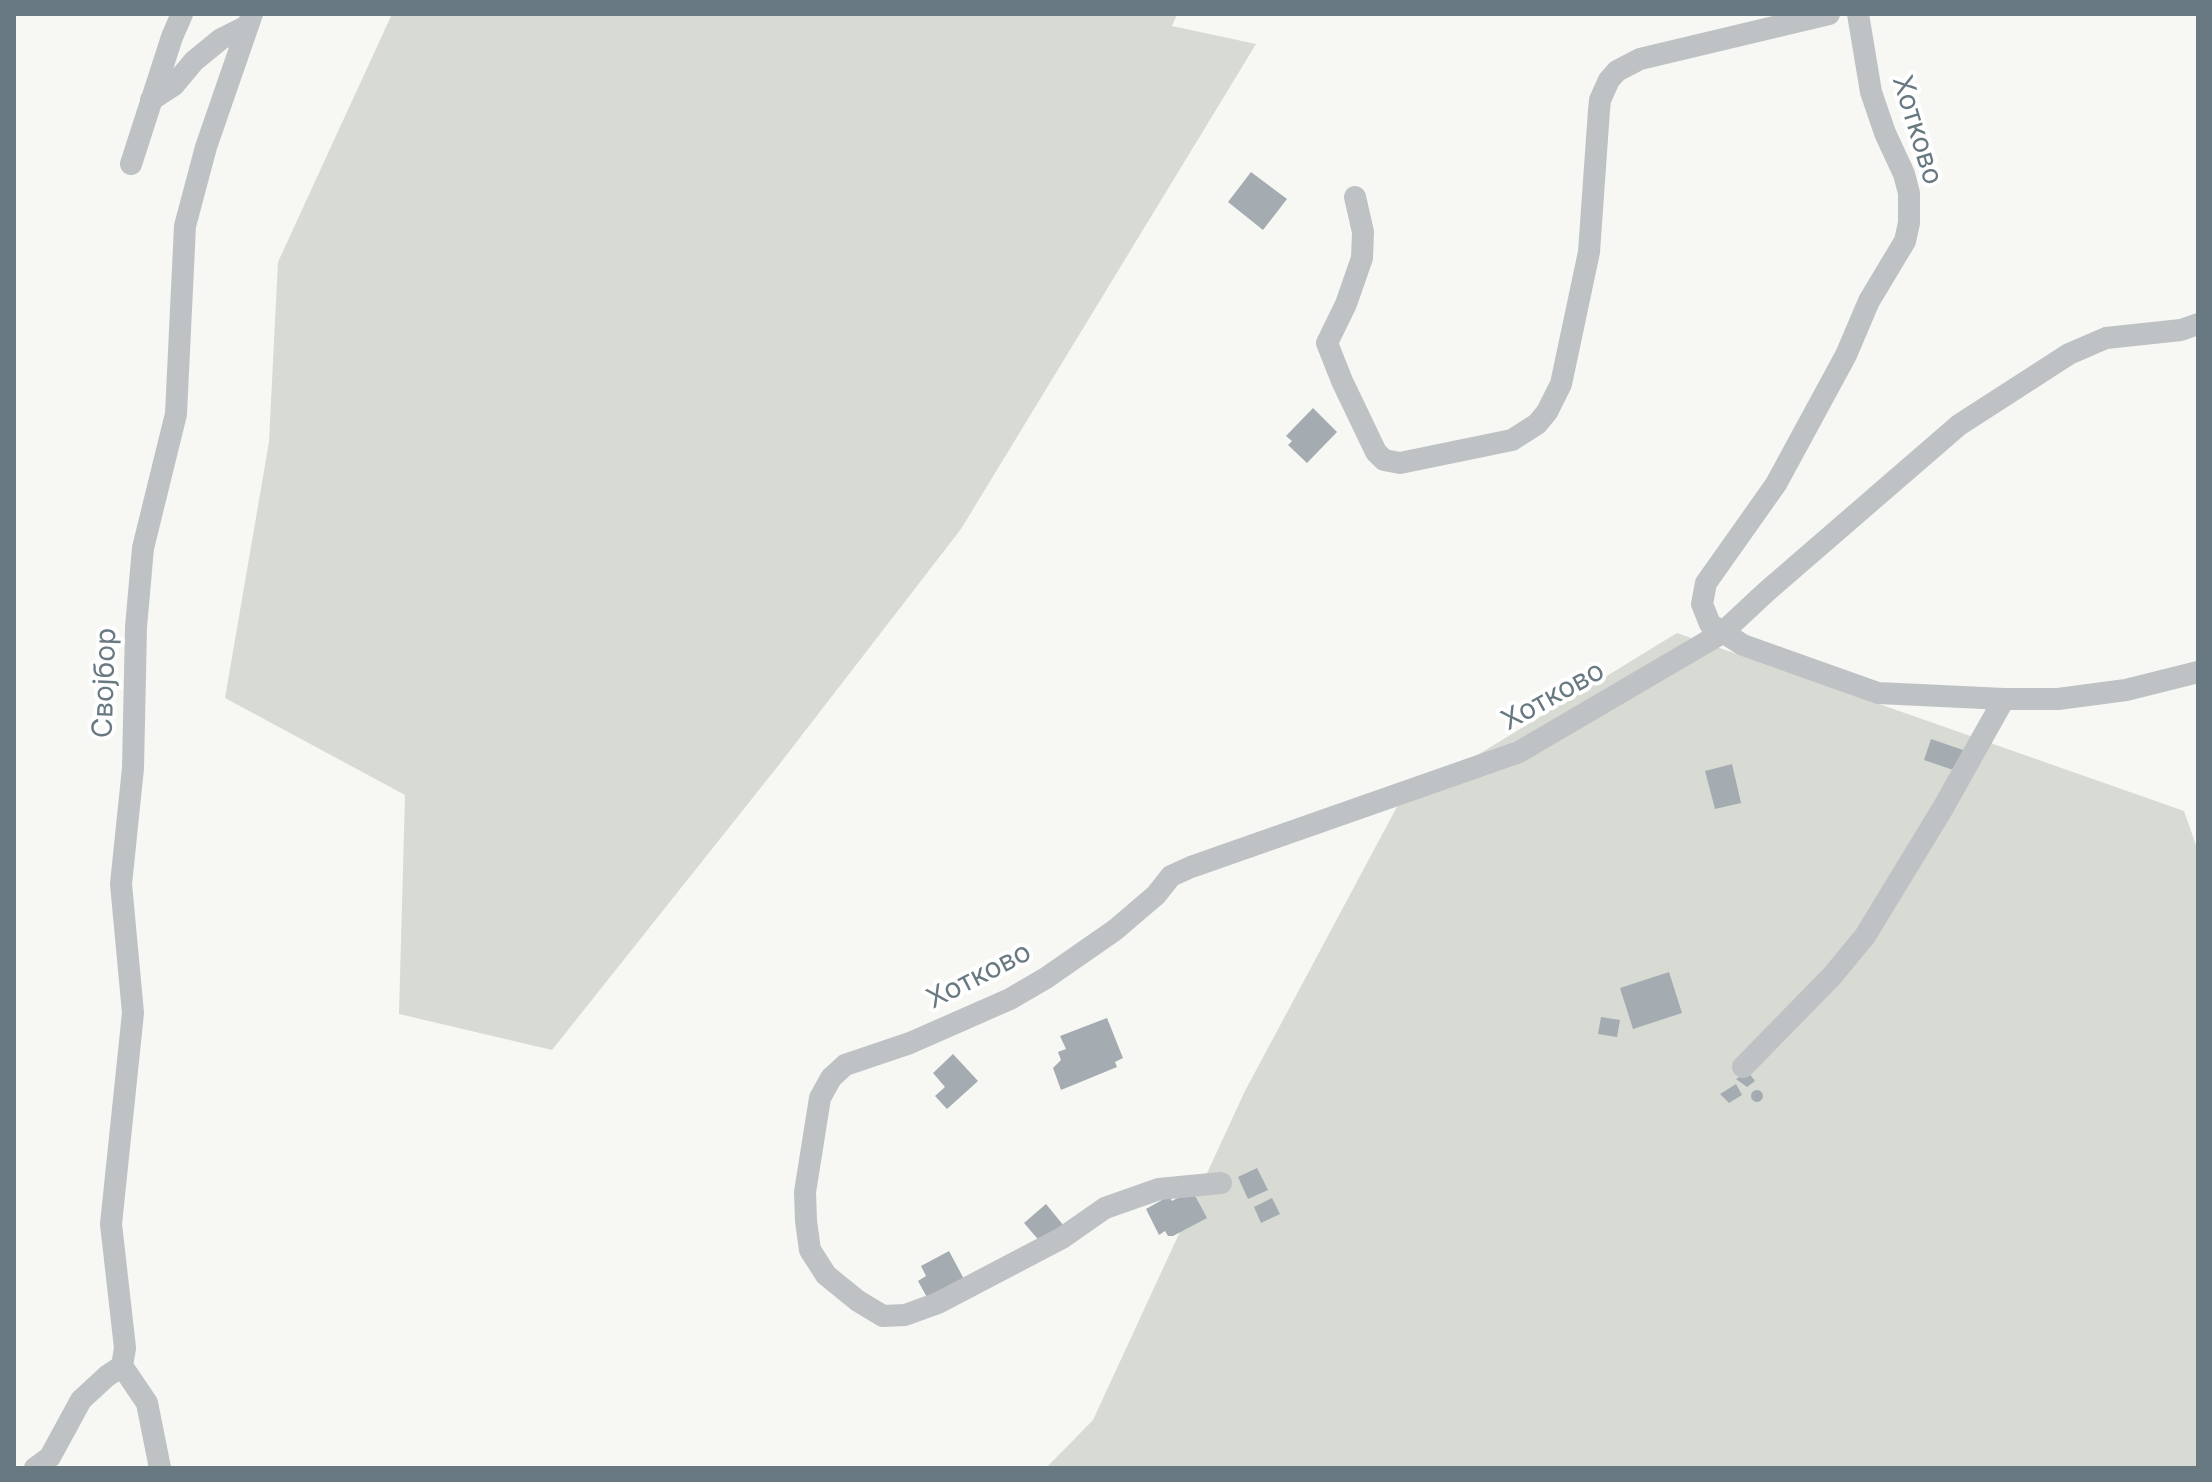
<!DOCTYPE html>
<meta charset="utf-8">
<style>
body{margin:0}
#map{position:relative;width:2212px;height:1482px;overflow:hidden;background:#f7f7f4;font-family:Inter,sans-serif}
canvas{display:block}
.frame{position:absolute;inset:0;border:16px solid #697982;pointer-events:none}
</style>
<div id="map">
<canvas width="2212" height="1482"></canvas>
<div class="frame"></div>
</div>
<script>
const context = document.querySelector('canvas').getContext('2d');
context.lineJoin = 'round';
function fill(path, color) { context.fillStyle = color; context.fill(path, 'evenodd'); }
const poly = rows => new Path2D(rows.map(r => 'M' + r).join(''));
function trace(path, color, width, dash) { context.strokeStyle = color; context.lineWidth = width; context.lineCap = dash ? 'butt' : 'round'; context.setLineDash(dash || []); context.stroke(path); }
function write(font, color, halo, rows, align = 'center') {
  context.font = font + ' Inter,sans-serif'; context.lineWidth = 8; context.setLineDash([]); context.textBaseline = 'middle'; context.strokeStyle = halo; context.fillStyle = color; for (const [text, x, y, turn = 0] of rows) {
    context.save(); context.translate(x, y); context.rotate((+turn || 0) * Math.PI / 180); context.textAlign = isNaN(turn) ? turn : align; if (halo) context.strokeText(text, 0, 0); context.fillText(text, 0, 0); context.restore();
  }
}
const green = poly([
 [392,14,1177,14,1172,26,1256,44,961,529,778,766,552,1050,399,1014,405,795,225,698,269,442,278,262],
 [1677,633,2184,811,2198,851,2198,1468,1046,1468,1093,1420,1245,1091,1399,803]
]);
const building = poly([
 [1251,172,1287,199,1263,230,1228,202],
 [1313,408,1337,432,1307,463,1288,445,1292,441,1286,436],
 [1931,739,1969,752,1962,773,1924,760],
 [1732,764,1741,803,1715,809,1705,771],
 [1669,972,1682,1013,1633,1029,1620,988],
 [1601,1017,1620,1020,1617,1037,1598,1034],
 [1107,1018,1123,1058,1115,1062,1117,1067,1061,1090,1053,1068,1061,1060,1058,1052,1066,1049,1060,1036],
 [953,1054,978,1081,947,1109,935,1096,945,1087,933,1073],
 [1748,1072,1755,1081,1747,1087,1736,1079],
 [1736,1084,1742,1095,1729,1103,1720,1094],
 '1751 1096a6 6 0 1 1 12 0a6 6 0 1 1-12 0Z',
 [1257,1168,1268,1190,1248,1199,1238,1177],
 [1192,1190,1207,1218,1173,1236,1168,1236,1165,1231,1159,1235,1146,1209,1169,1196,1172,1201],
 [1272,1198,1280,1214,1261,1223,1254,1207],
 [1046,1204,1064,1226,1042,1244,1024,1223],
 [949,1251,965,1281,929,1301,918,1281,926,1276,921,1266]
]);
const minor = poly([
 [1858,14,1871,92,1885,133,1904,174,1909,193,1909,223,1905,241,1869,301,1846,355,1776,484,1706,583,1702,604,1710,624,1743,645,1878,693,2004,699,2058,699,2126,690,2198,672],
 [151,100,174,85,194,61,221,39,247,26],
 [131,164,172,37,182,14],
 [1355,197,1363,232,1362,258,1346,304,1327,343,1342,381,1376,452,1384,460,1400,463,1512,440,1537,424,1547,412,1561,384,1589,252,1599,110,1600,100,1609,80,1617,71,1640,59,1829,14],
 [1743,1067,1832,976,1865,936,1943,808,2004,699],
 [1221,1183,1159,1189,1105,1208,1062,1238,938,1303,905,1315,883,1316,858,1301,826,1275,810,1250,806,1221,805,1192,820,1098,831,1078,845,1065,910,1043,1010,999,1046,978,1115,930,1156,895,1171,876,1191,867,1519,752,1722,633,1766,592,1959,425,2069,354,2106,338,2181,330,2198,324],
 [122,1366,125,1348,111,1224,133,1013,121,884,133,768,136,627,143,548,176,414,185,226,206,147,252,14],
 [122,1366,147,1403,160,1468],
 [35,1468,50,1457,81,1400,107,1376,122,1366]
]);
const streetNames = [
 ["Хотково",1917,130,73],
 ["Својбор",105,683,-88],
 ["Хотково",1553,696,-29],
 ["Хотково",979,976,-27]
];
fill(green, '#d7dbd4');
fill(building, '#a4acb1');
trace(minor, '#bec2c5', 22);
write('28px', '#697982', '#fff', streetNames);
</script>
